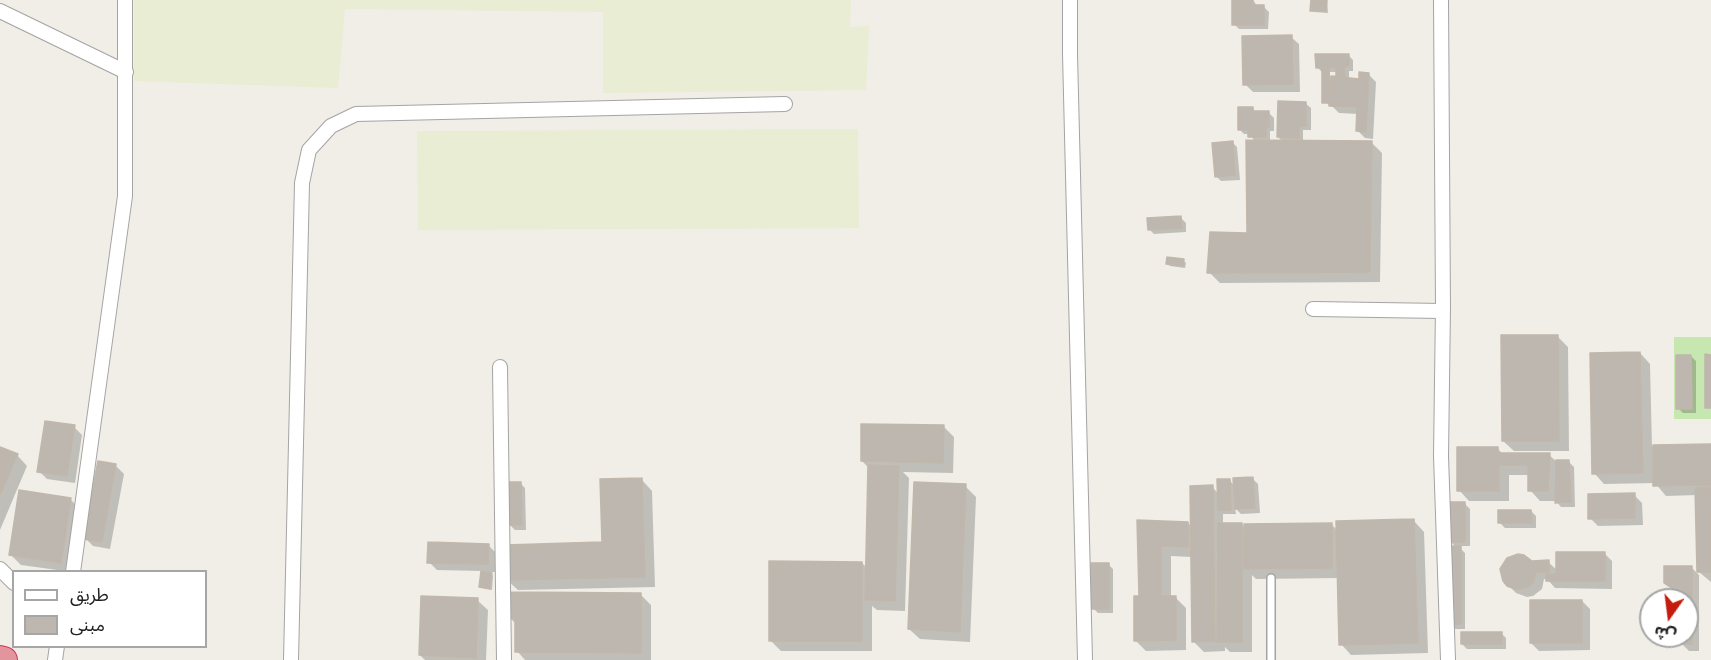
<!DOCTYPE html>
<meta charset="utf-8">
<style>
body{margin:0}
#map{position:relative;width:1711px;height:660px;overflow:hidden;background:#f0eee7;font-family:Raleway,"Noto Sans Arabic",sans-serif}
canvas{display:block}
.legend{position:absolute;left:12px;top:570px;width:195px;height:78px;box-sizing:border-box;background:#fff;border:2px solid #a6a6a6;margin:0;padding:8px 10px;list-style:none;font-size:18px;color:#202020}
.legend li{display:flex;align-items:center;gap:12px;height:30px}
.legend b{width:30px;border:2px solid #a6a6a6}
.north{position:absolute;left:1639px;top:588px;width:60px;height:60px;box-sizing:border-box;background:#fff;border:2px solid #a6a6a6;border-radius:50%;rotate:194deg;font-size:16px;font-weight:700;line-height:24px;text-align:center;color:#202020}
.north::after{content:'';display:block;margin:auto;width:21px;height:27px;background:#c41d0d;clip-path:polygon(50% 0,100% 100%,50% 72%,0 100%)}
</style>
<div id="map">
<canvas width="1711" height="660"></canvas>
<ul class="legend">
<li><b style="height:8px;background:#fff"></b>طريق</li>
<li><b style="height:16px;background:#bdb7b0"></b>مبنى</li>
</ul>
<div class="north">ش</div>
</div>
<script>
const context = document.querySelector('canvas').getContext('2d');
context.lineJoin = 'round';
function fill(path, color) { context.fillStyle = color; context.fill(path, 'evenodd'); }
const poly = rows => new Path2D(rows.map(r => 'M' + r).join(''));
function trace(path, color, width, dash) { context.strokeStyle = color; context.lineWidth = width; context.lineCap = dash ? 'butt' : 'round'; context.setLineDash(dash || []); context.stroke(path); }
const farmland = poly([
 [134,0,851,0,850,27,869,26,866,90,603,93,603,12,345,9,338,88,134,81],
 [858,129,859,228,418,230,417,131]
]);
const grass = poly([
 [1674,337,1711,337,1711,419,1674,419]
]);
const shadow = poly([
 [1233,0,1253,0,1258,7,1264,7,1269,12,1268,29,1239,29,1234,24],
 [1312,0,1327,0,1328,13,1314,12,1312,10],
 [1291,37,1299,44,1300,92,1253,92,1245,84],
 [1348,55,1353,60,1353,71,1349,71,1349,79,1360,80,1368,74,1376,82,1373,139,1365,138,1357,130,1358,114,1339,113,1330,104,1324,102,1322,72,1317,67],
 [1330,72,1337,72,1337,75,1341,79,1330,78],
 [1305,103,1311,108,1311,130,1303,130,1303,142,1371,142,1382,153,1380,282,1220,283,1209,272,1249,235,1255,142,1250,134,1244,134,1239,129,1253,109,1257,113,1269,113,1274,118,1274,131,1270,131,1270,142,1283,142,1278,137],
 [1232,142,1237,147,1240,180,1221,181,1216,176],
 [1180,217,1186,223,1186,232,1154,234,1149,229],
 [1184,261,1186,263,1185,268,1170,266,1167,263],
 [1558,337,1568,347,1569,451,1514,451,1503,441],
 [1640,353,1650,364,1652,447,1711,446,1711,582,1699,572,1699,651,1689,651,1681,643,1681,636,1687,636,1687,600,1681,600,1681,595,1666,582,1691,567,1699,575,1697,495,1666,496,1655,483,1604,484,1594,473],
 [1691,356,1696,361,1696,413,1683,413,1678,408],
 [943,426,954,437,953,473,903,472,909,478,905,611,877,610,872,606,872,651,781,651,770,640,862,563,867,568,869,468,862,461],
 [74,427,82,435,75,483,47,479,39,471],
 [0,448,17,455,27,466,0,530],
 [1498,449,1504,455,1549,455,1556,461,1569,462,1574,467,1575,507,1561,507,1556,501,1540,501,1530,490,1530,475,1509,475,1509,501,1469,501,1459,490],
 [116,466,124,474,110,549,93,546,85,538],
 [1253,479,1258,484,1260,513,1241,514,1235,508,1236,514,1223,514,1223,525,1242,525,1245,528,1331,524,1338,531,1414,521,1424,532,1428,653,1351,655,1341,644,1339,578,1256,579,1252,575,1252,652,1230,652,1225,647,1225,651,1204,652,1193,641,1192,557,1171,556,1171,597,1175,597,1186,608,1186,650,1146,651,1135,640,1140,597,1140,547,1188,523,1192,527,1212,487,1219,494,1229,480,1235,486],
 [642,480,652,491,655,587,518,590,507,580,603,544],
 [520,483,525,488,526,530,515,530,510,525],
 [965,486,976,497,970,642,920,639,909,629],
 [1634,495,1642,503,1643,525,1598,526,1590,518],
 [70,499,81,510,72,572,21,565,11,555],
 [1465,504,1470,509,1470,546,1458,546,1465,553,1465,629,1455,629,1450,624,1457,548,1450,541],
 [1531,511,1536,516,1536,528,1505,528,1500,523],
 [488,545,496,553,495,572,489,572,493,576,492,590,481,587,483,571,437,570,429,562],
 [1604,553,1612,561,1612,589,1555,588,1547,579,1544,579,1542,589,1533,596,1527,597,1516,593,1508,585,1531,562,1548,562,1558,571],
 [1108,564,1113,569,1113,613,1098,613,1093,608],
 [640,594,651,605,651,660,525,660,517,651,517,625,509,617],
 [477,600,488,610,486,660,425,660,420,655],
 [1582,601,1590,609,1590,650,1539,651,1531,643],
 [1501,633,1506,638,1506,649,1467,649,1462,644]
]);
const building = poly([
 [1232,0,1253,0,1253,5,1264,5,1264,25,1232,25,1232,0],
 [1311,0,1327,0,1326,11,1310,11,1311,0],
 [1292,35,1293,84,1243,85,1242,36,1292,35],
 [1315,54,1349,54,1349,66,1344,66,1345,76,1336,76,1336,67,1316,68,1315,54],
 [1322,68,1329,68,1329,103,1322,103,1322,68],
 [1359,72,1369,73,1366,132,1356,131,1357,107,1329,106,1329,103,1331,76,1359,79,1359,72],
 [1278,101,1306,102,1306,126,1299,126,1299,138,1277,137,1278,101],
 [1238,107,1253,107,1253,111,1269,111,1269,127,1266,127,1266,137,1248,137,1248,130,1238,130,1238,107],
 [1246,140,1372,141,1370,272,1207,273,1210,232,1247,233,1246,140],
 [1233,141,1235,175,1215,177,1212,143,1233,141],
 [1181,216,1182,228,1148,230,1147,218,1181,216],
 [1167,257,1184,259,1183,266,1166,264,1167,257],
 [1501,335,1558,335,1559,441,1502,441,1501,335],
 [1640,352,1643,473,1592,474,1590,353,1640,352],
 [1705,354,1711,355,1711,408,1705,408,1705,354],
 [1676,355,1691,355,1692,409,1676,409,1676,355],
 [45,421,75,425,67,476,37,472,45,421],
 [861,424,944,425,943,463,861,461,861,424],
 [1711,444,1711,485,1653,486,1653,445,1711,444],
 [0,447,18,454,0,495,0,447],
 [1457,447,1498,447,1498,453,1550,453,1548,491,1528,491,1528,465,1499,465,1499,491,1457,491,1457,447],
 [1556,460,1569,460,1571,502,1555,503,1556,460],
 [98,461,116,464,102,542,83,539,98,461],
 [868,465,899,466,895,601,865,600,868,465],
 [1253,477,1255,508,1235,509,1233,478,1253,477],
 [642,478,645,577,506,580,505,545,602,542,600,479,642,478],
 [1217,479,1230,479,1231,510,1218,510,1217,479],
 [508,482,521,482,522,525,508,525,508,482],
 [914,482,966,484,960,632,908,629,914,482],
 [1213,485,1215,641,1192,642,1190,486,1213,485],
 [1711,487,1711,572,1697,572,1695,488,1711,487],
 [19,490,71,498,61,563,9,555,19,490],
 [1635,493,1635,518,1588,519,1588,494,1635,493],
 [1449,502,1465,502,1465,542,1449,542,1449,502],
 [1498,510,1531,510,1532,523,1498,523,1498,510],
 [1414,519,1418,643,1339,645,1336,521,1414,519],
 [1137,520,1188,522,1188,547,1161,546,1161,596,1176,596,1176,640,1134,641,1134,596,1139,596,1137,520],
 [1218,523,1242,523,1242,642,1217,642,1218,523],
 [1332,523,1332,568,1244,569,1244,524,1332,523],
 [428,542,489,544,488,564,427,563,428,542],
 [1448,546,1461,546,1461,624,1449,625,1448,546],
 [1556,552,1605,552,1605,581,1546,581,1546,574,1556,574,1556,552],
 [1518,554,1524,555,1532,561,1549,560,1549,572,1536,572,1534,581,1530,586,1518,590,1507,586,1503,581,1500,569,1507,558,1518,554],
 [769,561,862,562,862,641,769,641,769,561],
 [1091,563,1109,563,1109,609,1091,609,1091,563],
 [1664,566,1692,566,1692,644,1679,644,1679,636,1687,636,1687,600,1679,600,1679,593,1664,583,1664,566],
 [481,571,492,573,490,589,479,587,481,571],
 [508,592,641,593,641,653,515,652,515,618,507,618,508,592],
 [421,596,478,598,476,658,419,655,421,596],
 [1530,600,1582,600,1582,643,1530,643,1530,600],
 [1461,632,1502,632,1502,644,1461,644,1461,632]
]);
const lane = poly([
 [1271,660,1271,578]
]);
const street = poly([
 [1070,0,1070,54,1085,660],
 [1441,0,1443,307,1441,456,1448,660],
 [0,11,126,72],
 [1313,309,1443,311],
 [500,367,504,660],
 [0,569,14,583],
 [73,572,125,196,125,0],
 [55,660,57,646],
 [291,660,302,183,309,150,331,126,356,114,785,104]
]);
const highway = poly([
 [0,659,4,660]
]);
fill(farmland, '#e9edd4');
fill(grass, '#c7e7b1');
fill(shadow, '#0003');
fill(building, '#bdb7b0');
trace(building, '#c1b7ab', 1.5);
trace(lane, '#a4a4a4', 10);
trace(street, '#a4a4a4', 16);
trace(highway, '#d1325a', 28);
trace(lane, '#fff', 7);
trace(street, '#fff', 14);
trace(highway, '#e2959c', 26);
</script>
